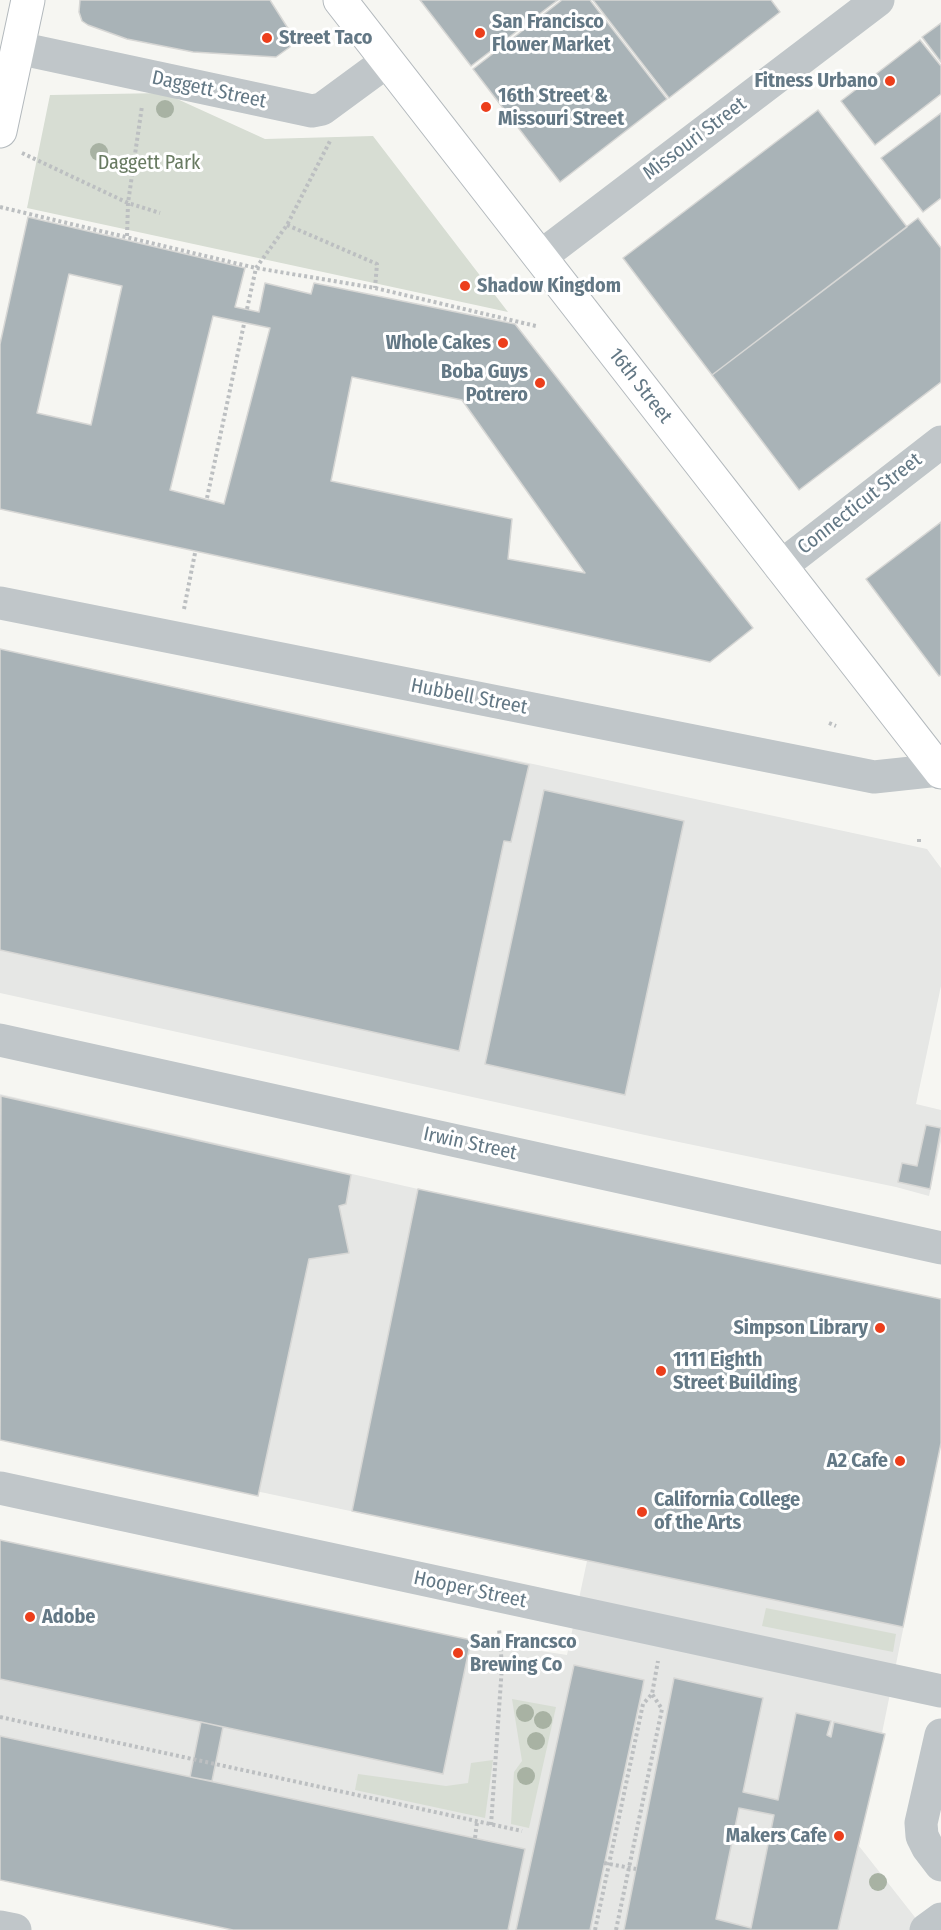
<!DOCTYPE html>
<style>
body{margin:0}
canvas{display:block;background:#f6f6f2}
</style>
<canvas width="941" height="1930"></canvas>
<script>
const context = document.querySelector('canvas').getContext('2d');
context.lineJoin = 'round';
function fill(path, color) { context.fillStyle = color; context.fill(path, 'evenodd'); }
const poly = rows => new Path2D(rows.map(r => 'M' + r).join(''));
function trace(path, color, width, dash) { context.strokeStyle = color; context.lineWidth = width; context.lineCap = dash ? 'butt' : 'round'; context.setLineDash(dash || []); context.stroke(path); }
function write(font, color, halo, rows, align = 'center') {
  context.font = font + ' "Fira Sans Condensed",sans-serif'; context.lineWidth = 6; context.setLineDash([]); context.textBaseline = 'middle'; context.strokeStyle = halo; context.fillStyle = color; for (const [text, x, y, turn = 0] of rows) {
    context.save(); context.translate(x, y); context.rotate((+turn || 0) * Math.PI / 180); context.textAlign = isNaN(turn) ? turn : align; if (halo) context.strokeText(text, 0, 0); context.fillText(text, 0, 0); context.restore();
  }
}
const built = poly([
 [0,649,927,849,941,868,941,986,916,1104,941,1110,941,1141,929,1196,896,1187,645,1135,0,993],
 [0,1094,418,1189,941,1299,941,1443,859,1846,925,1930,233,1930,0,1879,0,1540,471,1640,567,1655,587,1561,0,1437]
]);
const green = poly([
 [164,93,265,139,373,136,508,312,27,208,50,95],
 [766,1608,896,1634,893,1652,762,1626],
 [512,1699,556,1707,529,1828,511,1824,514,1772,522,1761],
 [493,1760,485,1818,355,1790,358,1774,446,1786,468,1783,471,1763]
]);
const building = poly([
 [80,0,270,0,289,30,290,47,276,57,193,52,127,39,88,25,82,21,79,12,80,0],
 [420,0,558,0,471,66,420,0],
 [562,0,590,0,667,99,560,182,473,69,562,0],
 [593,0,771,0,780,12,669,98,593,0],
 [941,23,941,62,922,37,941,23],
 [920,40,941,66,941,94,875,145,841,101,920,40],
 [818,110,907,227,712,375,623,258,818,110],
 [941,113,941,198,923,212,881,158,941,113],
 [28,217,245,268,235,307,259,312,265,283,311,294,314,283,515,324,753,628,710,662,0,509,0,344,28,217],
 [69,274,122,286,91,425,37,413,69,274],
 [213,316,270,328,224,504,170,490,213,316],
 [352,377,462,400,585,573,508,559,512,519,331,481,352,377],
 [918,218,941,248,941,382,799,490,712,375,918,218],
 [941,522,941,675,939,676,866,579,941,522],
 [0,649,529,765,511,842,504,841,459,1051,0,950,0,649],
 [544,790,684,821,625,1095,485,1064,544,790],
 [1,1096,351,1175,346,1204,339,1206,349,1253,309,1259,258,1496,0,1440,1,1096],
 [926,1125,941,1128,930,1189,898,1182,902,1163,917,1166,926,1125],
 [418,1189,941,1299,941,1443,903,1627,352,1511,418,1189],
 [0,1540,471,1640,443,1774,0,1679,0,1540],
 [574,1665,644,1680,642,1691,590,1930,516,1930,574,1665],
 [674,1678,763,1698,743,1792,778,1800,796,1713,831,1721,827,1735,831,1737,834,1722,885,1734,838,1930,624,1930,674,1678],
 [739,1808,774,1815,751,1928,716,1919,739,1808],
 [201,1722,223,1727,212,1781,190,1777,201,1722],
 [0,1736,525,1849,508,1930,233,1930,0,1880,0,1736]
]);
const path = poly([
 [22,153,128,203,160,213],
 [0,207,256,268,375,288,536,326],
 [287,225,377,264,375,288],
 [127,236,128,203,142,106],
 [247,309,256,268,287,225,331,139],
 [207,498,244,324],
 [184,609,195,553],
 [829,723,836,726],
 [919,839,919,844],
 [0,1717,522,1831],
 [491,1825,502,1666,499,1628],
 [475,1838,477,1822],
 [604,1863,636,1869],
 [595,1930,643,1704,652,1694,658,1661],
 [616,1930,662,1709,652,1694]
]);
const minor = poly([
 [18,48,312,111,322,109,386,62],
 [540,257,878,0],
 [780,567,941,442],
 [0,603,874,777,940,770],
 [0,1040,941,1248],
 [0,1488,941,1691],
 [941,1735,921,1823,922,1836,928,1848,941,1865],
 [0,1927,15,1930],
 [926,1930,941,1919]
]);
const secondary = poly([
 [340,0,941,772],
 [0,131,28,0]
]);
const trees = [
 [165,109],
 [99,152],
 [525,1713],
 [543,1720],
 [536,1741],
 [526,1776],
 [878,1882]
];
const markers = [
 [480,33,6,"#ec3e1b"],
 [267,38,6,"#ec3e1b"],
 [890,81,6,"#ec3e1b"],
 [486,107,6,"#ec3e1b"],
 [465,286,6,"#ec3e1b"],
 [503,343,6,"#ec3e1b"],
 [540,383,6,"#ec3e1b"],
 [880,1328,6,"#ec3e1b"],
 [661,1371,6,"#ec3e1b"],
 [900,1461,6,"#ec3e1b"],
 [642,1512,6,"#ec3e1b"],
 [30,1617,6,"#ec3e1b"],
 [458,1653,6,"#ec3e1b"],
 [839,1836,6,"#ec3e1b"]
];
const poiNames = [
 ["San Francisco",492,22],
 ["Flower Market",492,45],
 ["Street Taco",279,38],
 ["Fitness Urbano",878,81,"right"],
 ["16th Street &",498,96],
 ["Missouri Street",498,119],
 ["Shadow Kingdom",477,286],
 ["Whole Cakes",491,343,"right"],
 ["Boba Guys",528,372,"right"],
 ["Potrero",528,395,"right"],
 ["Simpson Library",868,1328,"right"],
 ["1111 Eighth",673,1360],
 ["Street Building",673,1383],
 ["A2 Cafe",888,1461,"right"],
 ["California College",654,1500],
 ["of the Arts",654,1523],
 ["Adobe",42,1617],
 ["San Francsco",470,1642],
 ["Brewing Co",470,1665],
 ["Makers Cafe",827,1836,"right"]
];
const streetNames = [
 ["Daggett Street",209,90,12],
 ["Missouri Street",695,139,-37],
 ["16th Street",640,386,52],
 ["Connecticut Street",860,504,-38],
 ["Hubbell Street",469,697,11],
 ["Irwin Street",470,1144,12],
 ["Hooper Street",470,1590,12]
];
const parkNames = [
 ["Daggett Park",149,163]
];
fill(built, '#e6e7e5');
fill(green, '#d7ddd3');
fill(building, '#a9b3b7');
trace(building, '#d7d7d5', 1.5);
trace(secondary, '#b3b9bd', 35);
trace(path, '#bcbfc1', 4, [3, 3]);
trace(minor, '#c0c6c9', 33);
trace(secondary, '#fff', 33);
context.fillStyle = '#a8b2a3';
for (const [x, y] of trees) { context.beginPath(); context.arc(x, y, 9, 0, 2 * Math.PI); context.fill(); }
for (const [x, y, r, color] of markers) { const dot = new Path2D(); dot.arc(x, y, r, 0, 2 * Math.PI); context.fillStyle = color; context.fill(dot); trace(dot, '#fff', 2); }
write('bold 20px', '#637885', '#fff', poiNames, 'left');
write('20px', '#637885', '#fff', streetNames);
write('20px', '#697b62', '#fff', parkNames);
</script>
